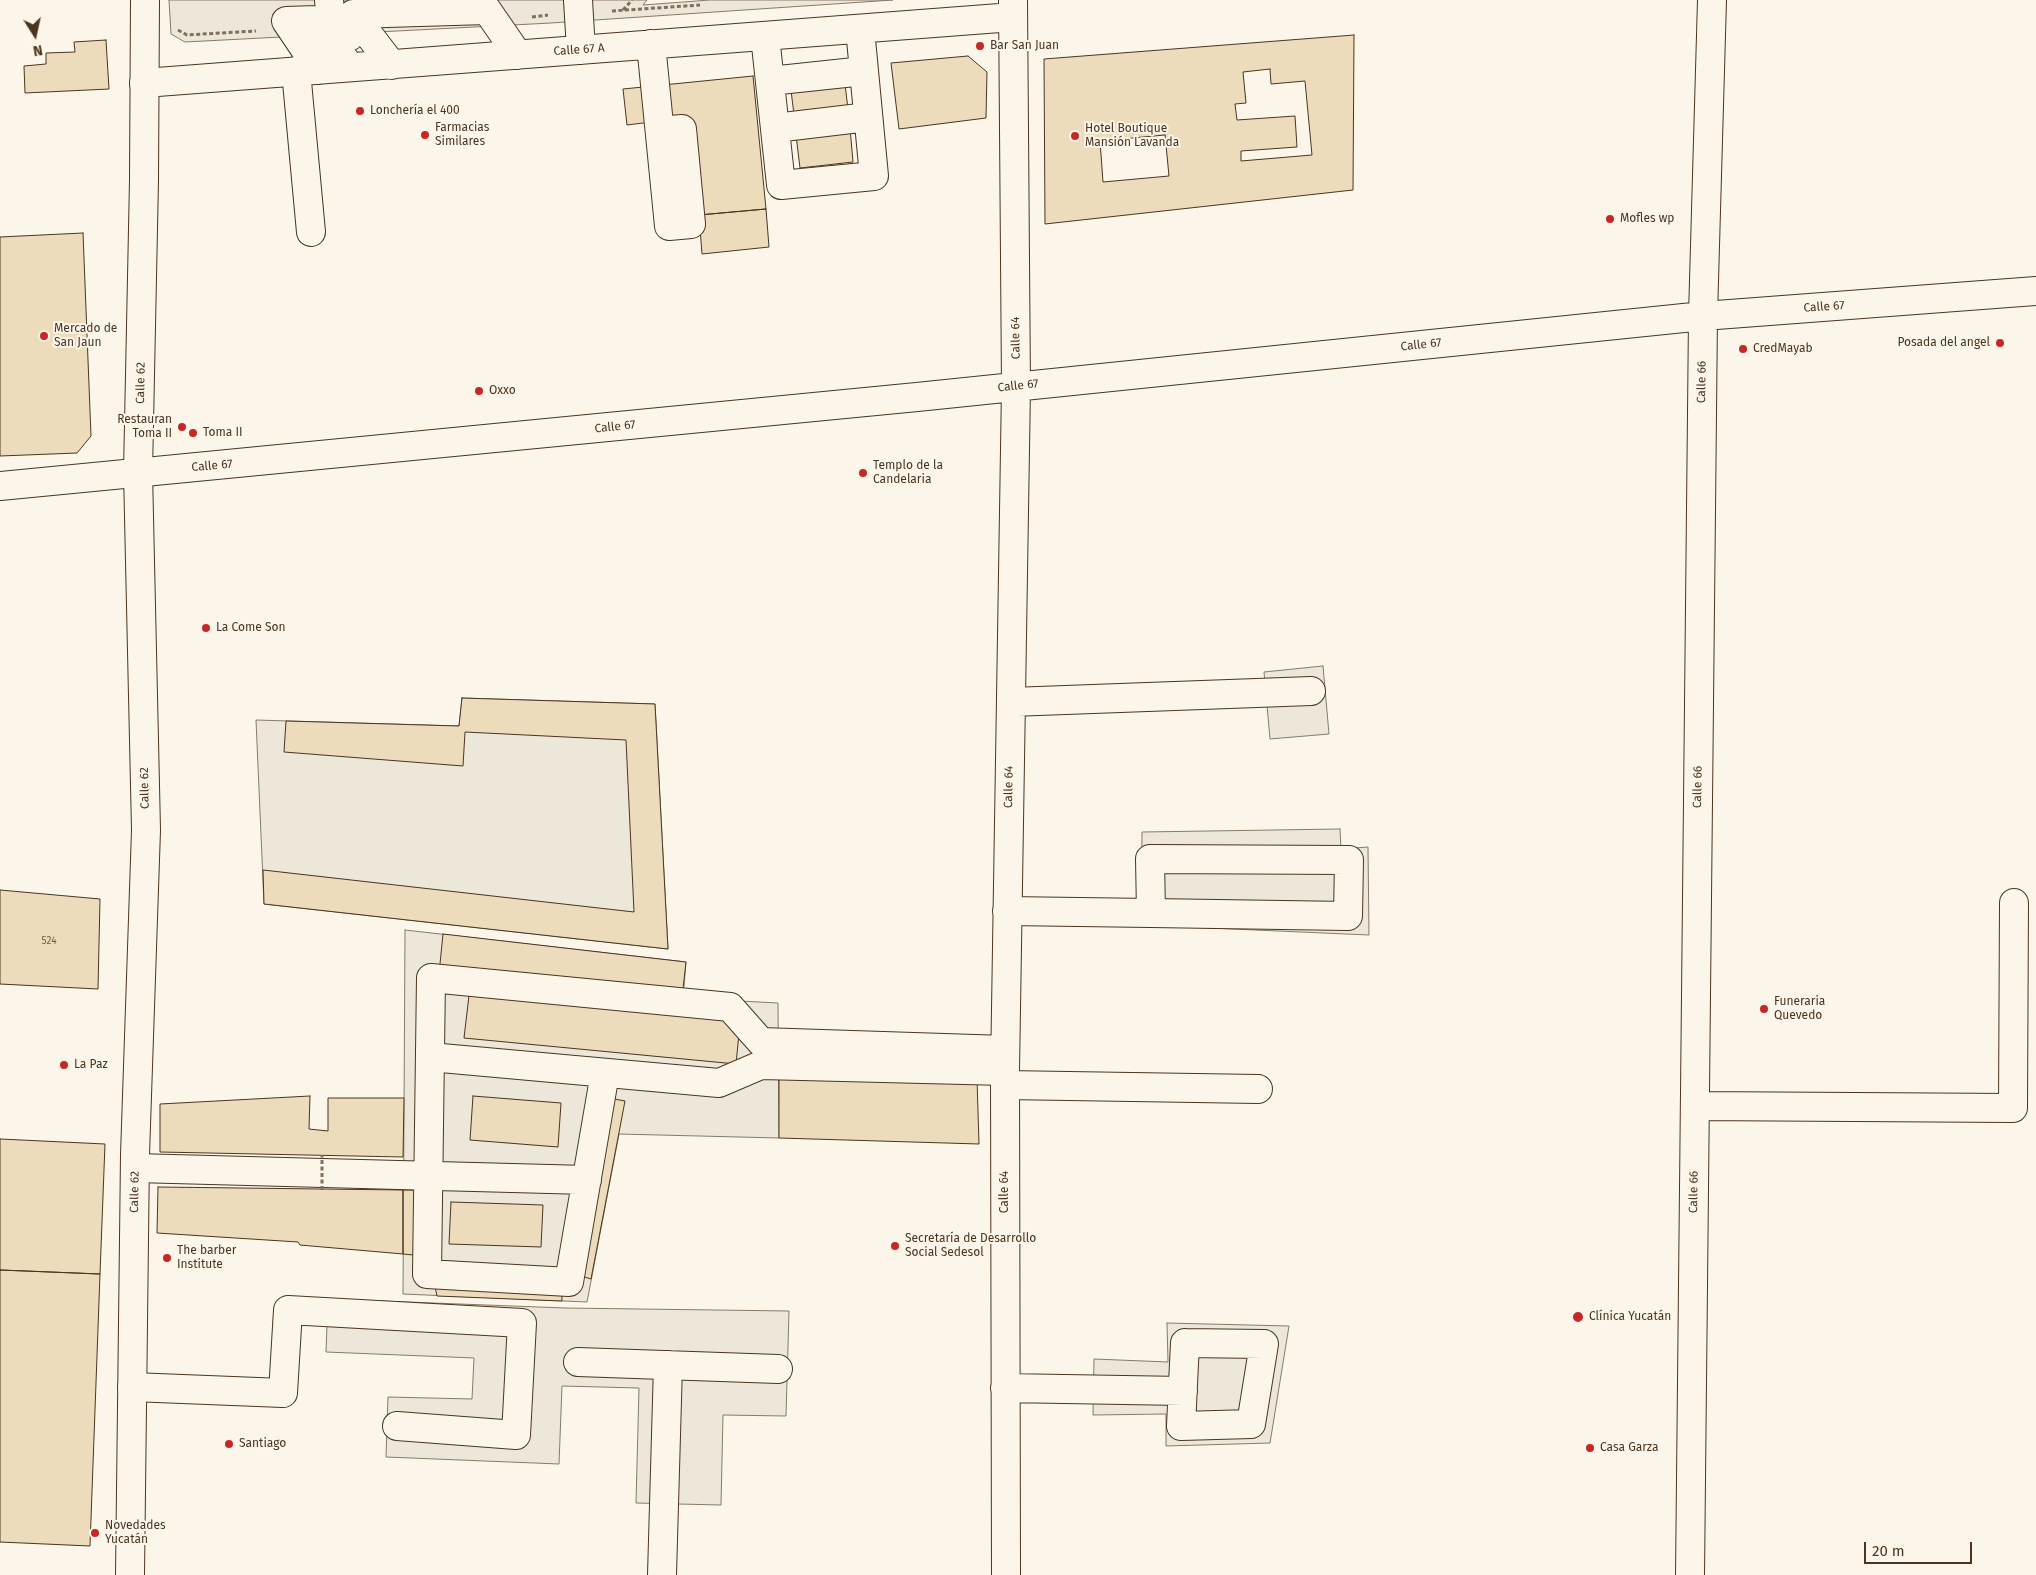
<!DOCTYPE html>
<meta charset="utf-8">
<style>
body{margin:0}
#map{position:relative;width:2036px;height:1575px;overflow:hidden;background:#fbf6e9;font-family:"Fira Sans",sans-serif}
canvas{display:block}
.north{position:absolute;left:10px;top:10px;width:50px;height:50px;-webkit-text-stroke:4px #fbf6e9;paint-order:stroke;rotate:170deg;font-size:14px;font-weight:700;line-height:20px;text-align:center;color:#4a3520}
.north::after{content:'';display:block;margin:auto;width:18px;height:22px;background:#4a3520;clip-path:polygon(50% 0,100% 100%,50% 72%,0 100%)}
.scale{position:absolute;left:1864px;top:1542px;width:108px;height:22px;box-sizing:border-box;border:2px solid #4a3520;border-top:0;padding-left:6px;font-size:15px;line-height:18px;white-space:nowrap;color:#4a3520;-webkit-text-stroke:4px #fbf6e9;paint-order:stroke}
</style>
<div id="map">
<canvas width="2036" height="1575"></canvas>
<div class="north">N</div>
<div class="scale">20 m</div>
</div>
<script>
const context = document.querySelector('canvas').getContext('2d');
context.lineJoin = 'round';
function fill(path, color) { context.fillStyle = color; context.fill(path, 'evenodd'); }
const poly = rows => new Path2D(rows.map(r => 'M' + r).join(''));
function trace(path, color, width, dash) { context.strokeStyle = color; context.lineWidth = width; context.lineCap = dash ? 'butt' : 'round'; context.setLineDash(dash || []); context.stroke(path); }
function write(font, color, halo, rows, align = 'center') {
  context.font = font + ' "Fira Sans",sans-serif'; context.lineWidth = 4; context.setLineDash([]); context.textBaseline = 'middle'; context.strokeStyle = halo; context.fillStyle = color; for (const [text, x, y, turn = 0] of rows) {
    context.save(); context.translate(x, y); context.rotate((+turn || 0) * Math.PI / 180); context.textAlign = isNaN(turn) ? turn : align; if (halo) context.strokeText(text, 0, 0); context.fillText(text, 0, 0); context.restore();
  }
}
const parking = poly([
 [169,0,647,0,643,5,710,0,893,0,551,23,185,42,171,34,169,0],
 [1323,666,1329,734,1270,739,1264,672,1323,666],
 [462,698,655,704,668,949,264,904,256,720,459,726,462,698],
 [1340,829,1341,849,1368,847,1369,935,1141,925,1142,832,1340,829],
 [405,930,686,962,683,998,778,1003,779,1138,619,1134,587,1302,403,1294,405,930],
 [328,1299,565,1308,789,1311,786,1416,723,1415,721,1505,636,1503,639,1388,562,1386,559,1464,386,1457,388,1397,472,1399,474,1358,326,1352,328,1299],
 [1167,1323,1289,1326,1270,1443,1166,1446,1166,1414,1093,1415,1094,1359,1168,1362,1167,1323]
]);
const building = poly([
 [1354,35,1353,190,1045,224,1044,59,1354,35],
 [1270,69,1271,84,1305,81,1312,155,1241,161,1241,151,1297,147,1295,116,1237,120,1235,104,1246,103,1243,72,1270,69],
 [1165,135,1169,176,1103,182,1100,141,1165,135],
 [106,40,109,89,25,93,24,66,46,64,46,53,75,52,74,42,106,40],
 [968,56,987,72,986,118,899,129,891,63,968,56],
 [753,76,766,209,699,215,659,121,627,125,623,89,753,76],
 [844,76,848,109,794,115,790,82,844,76],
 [850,128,853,162,800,168,796,135,850,128],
 [766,209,769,247,702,254,699,215,766,209],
 [83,233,91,436,77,453,0,456,0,237,83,233],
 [462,698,655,704,668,949,264,904,263,870,634,912,626,740,465,732,463,766,284,752,286,721,459,726,462,698],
 [0,890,100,899,98,989,0,984,0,890],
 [443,934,686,962,682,998,439,974,443,934],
 [470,987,741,1013,736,1064,464,1038,470,987],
 [779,1075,977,1079,979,1144,779,1138,779,1075],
 [593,1095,625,1101,591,1279,561,1270,593,1095],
 [310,1096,309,1129,328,1131,328,1098,404,1098,403,1157,160,1152,160,1104,310,1096],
 [473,1096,561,1103,558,1147,470,1140,473,1096],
 [0,1139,105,1144,100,1274,0,1270,0,1139],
 [158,1187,403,1190,403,1254,300,1245,298,1242,157,1233,158,1187],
 [403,1190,435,1190,435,1257,403,1254,403,1190],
 [451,1202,543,1205,541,1247,449,1244,451,1202],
 [430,1262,561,1270,562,1301,437,1296,430,1262],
 [0,1270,100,1274,90,1546,0,1542,0,1270]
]);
const path = poly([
 [623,10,632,0],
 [612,11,700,5],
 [532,17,548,15],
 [178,30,187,35,256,31]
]);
const minor = poly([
 [329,0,330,11,349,37],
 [578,0,581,50],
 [765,36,781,185,874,176,860,29],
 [651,44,669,226,691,224,682,129,660,131],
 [392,65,353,14,487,10,518,55],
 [319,70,286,21,316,20,350,67],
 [296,71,311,232],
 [770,81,864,71],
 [144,83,1013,17],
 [775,128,868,117],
 [0,486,917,397,1703,316,2036,291],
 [1011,702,1311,691],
 [1007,911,1151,913,1348,916,1349,860,1150,859,1151,913],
 [430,1057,719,1083,761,1065,1005,1071],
 [605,1073,569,1282,427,1274,431,978,730,1007,761,1042,1005,1050],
 [1005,1085,1258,1089],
 [1695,1106,2013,1108,2014,903],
 [135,1168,587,1180],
 [1185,1343,1264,1344,1251,1424,1181,1426,1185,1343],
 [578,1362,778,1369],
 [132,1387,283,1393,288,1310,522,1323,516,1435,397,1426],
 [1005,1388,1183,1391],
 [662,1575,668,1365],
 [1006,1575,1005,1071,1016,387,1013,0],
 [1690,1575,1703,316,1712,0]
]);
const major = poly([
 [130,1575,135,1155,146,830,138,472,144,180,145,0]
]);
const pathBridge = poly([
 [322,1190,322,1155]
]);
const markers = [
 [980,46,5,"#c62828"],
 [360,111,5,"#c62828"],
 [425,135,5,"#c62828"],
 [1075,136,5,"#c62828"],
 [1610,219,5,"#c62828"],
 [44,336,5,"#c62828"],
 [2000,343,5,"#c62828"],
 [1743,349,5,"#c62828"],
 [479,391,5,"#c62828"],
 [182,427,5,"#c62828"],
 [193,433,5,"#c62828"],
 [863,473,5,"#c62828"],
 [206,628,5,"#c62828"],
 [1764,1009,5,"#c62828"],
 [64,1065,5,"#c62828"],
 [895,1246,5,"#c62828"],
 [167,1258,5,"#c62828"],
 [1578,1317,6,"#c62828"],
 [229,1444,5,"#c62828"],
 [1590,1448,5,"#c62828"],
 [95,1533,5,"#c62828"]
];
const numberNames = [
 ["524",49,941]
];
const poiNames = [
 ["Bar San Juan",990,46],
 ["Lonchería el 400",370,111],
 ["Farmacias",435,128],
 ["Similares",435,142],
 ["Hotel Boutique",1085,129],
 ["Mansión Lavanda",1085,143],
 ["Mofles wp",1620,219],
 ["Mercado de",54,329],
 ["San Jaun",54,343],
 ["Posada del angel",1990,343,"right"],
 ["CredMayab",1753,349],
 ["Oxxo",489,391],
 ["Restauran",172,420,"right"],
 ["Toma II",172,434,"right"],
 ["Toma II",203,433],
 ["Templo de la",873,466],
 ["Candelaria",873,480],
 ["La Come Son",216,628],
 ["Funeraria",1774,1002],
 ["Quevedo",1774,1016],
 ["La Paz",74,1065],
 ["Secretaría de Desarrollo",905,1239],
 ["Social Sedesol",905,1253],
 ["The barber",177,1251],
 ["Institute",177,1265],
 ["Clínica Yucatán",1589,1317],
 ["Santiago",239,1444],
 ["Casa Garza",1600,1448],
 ["Novedades",105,1526],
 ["Yucatán",105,1540]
];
const streetNames = [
 ["Calle 67 A",579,50,-4],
 ["Calle 67",1824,307,-4],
 ["Calle 64",1016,338,-91],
 ["Calle 67",1421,345,-6],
 ["Calle 66",1702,382,-89],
 ["Calle 62",141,383,-89],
 ["Calle 67",1018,386,-6],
 ["Calle 67",615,427,-6],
 ["Calle 67",212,466,-5],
 ["Calle 64",1009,787,-89],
 ["Calle 66",1698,787,-89],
 ["Calle 62",145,788,-91],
 ["Calle 62",135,1192,-89],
 ["Calle 64",1005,1192,-90],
 ["Calle 66",1694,1192,-89]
];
fill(parking, '#ede7d9');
trace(parking, '#887966', 1);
fill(building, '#ecdcbc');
trace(building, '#4a3520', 1);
trace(minor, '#4a3520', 30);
trace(major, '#4a3520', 30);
trace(path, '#7f6f5c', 3, [4, 2.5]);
trace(minor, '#fbf6e9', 28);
trace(major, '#fbf6e9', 28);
trace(pathBridge, '#7f6f5c', 3, [4, 2.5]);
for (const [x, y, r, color] of markers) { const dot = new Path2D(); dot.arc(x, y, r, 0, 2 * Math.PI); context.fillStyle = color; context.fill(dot); trace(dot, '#fbf6e9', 2); }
write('10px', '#725f47', null, numberNames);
write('12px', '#4a3520', '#fbf6e9', poiNames, 'left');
write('12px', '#4a3520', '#fbf6e9', streetNames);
</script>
